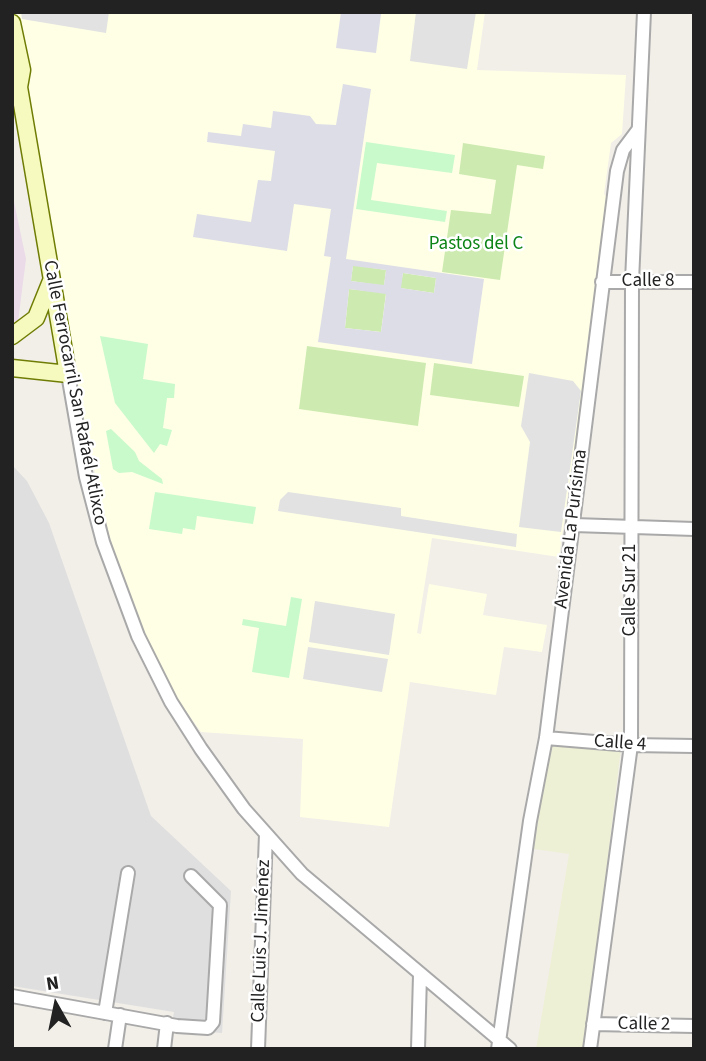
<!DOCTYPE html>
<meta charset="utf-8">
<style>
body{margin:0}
#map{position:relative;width:706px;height:1061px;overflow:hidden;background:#f2efe9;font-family:"Source Sans 3",sans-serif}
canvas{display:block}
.frame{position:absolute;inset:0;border:14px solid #222;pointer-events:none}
.north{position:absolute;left:21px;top:970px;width:70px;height:70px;-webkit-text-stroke:5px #fff;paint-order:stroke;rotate:351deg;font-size:19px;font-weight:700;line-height:28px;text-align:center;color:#222}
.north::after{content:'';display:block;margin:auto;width:24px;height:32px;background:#222;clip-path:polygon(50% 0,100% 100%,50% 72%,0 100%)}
</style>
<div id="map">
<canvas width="706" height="1061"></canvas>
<div class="frame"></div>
<div class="north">N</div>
</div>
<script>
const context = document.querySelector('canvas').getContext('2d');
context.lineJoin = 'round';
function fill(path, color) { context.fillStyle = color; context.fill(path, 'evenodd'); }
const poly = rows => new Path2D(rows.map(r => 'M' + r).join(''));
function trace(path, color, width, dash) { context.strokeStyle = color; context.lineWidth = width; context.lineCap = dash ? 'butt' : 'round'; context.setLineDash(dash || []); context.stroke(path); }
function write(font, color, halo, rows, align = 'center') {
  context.font = font + ' "Source Sans 3",sans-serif'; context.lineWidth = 5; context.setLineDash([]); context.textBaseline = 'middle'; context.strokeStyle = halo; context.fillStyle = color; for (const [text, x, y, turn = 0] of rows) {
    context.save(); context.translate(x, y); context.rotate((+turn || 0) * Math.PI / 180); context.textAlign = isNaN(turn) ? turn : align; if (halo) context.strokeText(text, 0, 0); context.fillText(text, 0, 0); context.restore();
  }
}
const residential = poly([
 [12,465,27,481,49,523,151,816,231,891,222,1033,171,1029,174,1012,12,986]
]);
const industrial = poly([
 [12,192,26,259,18,322,12,321]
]);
const education = poly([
 [15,12,485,12,477,70,626,75,622,134,611,143,604,194,610,201,559,557,432,538,417,633,421,634,429,584,487,594,483,615,547,625,542,652,504,647,496,695,410,682,389,827,300,817,303,739,201,732,176,697,148,643,128,596,109,534,81,412]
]);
const farmland = poly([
 [549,742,621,748,585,1049,536,1049,569,854,534,849]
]);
const grass = poly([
 [463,143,545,156,543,169,517,165,500,280,442,272,451,210,491,214,496,180,459,174],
 [353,265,386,270,384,286,351,281],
 [403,273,436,278,434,293,400,288],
 [349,289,386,293,381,332,345,328],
 [307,346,426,363,418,426,299,409],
 [434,363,524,376,519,407,430,395]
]);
const park = poly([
 [366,142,455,155,452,173,377,163,371,200,447,211,445,222,356,209],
 [100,336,148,344,143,379,175,384,174,398,167,398,163,428,172,430,167,446,160,444,154,453,115,403],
 [111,429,135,452,139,461,162,479,163,484,132,472,119,473,113,469,106,431],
 [155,492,256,507,253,524,197,516,195,530,183,528,182,534,149,529],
 [291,597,302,599,289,678,252,672,259,628,242,625,243,619,286,626]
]);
const parking = poly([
 [21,12,109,12,106,33,22,19],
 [416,12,476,12,467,69,410,61],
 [529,373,573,381,581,391,561,532,519,527,530,442,521,426],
 [288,492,401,508,401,516,517,534,516,547,278,511,280,500],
 [315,601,395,614,389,655,309,642],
 [308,647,388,659,382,692,303,679]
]);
const plaza = poly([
 [341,12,381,14,376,53,336,48],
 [343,84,371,89,346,259,484,279,472,364,318,342,331,257,324,256,331,209,294,204,287,251,193,237,197,214,251,222,258,180,271,181,275,151,207,142,208,132,241,136,243,124,271,128,273,111,310,116,316,124,336,125],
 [353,266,386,270,384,285,351,281],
 [403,273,436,278,434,293,401,288],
 [349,289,386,294,381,332,345,328]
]);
const minor = poly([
 [602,282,694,282],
 [68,374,86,477,103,542,138,636,171,702,201,749,244,809,302,874,510,1049],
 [574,525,694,529],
 [546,738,631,745,694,746],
 [12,996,177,1026,208,1028,213,1022,220,905,191,876],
 [105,1013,128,873],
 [593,1024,694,1026],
 [115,1049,120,1015],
 [164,1049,167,1023],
 [258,1049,266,834],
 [418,1049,420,975],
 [498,1049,530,821,546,738,617,171,623,150,638,130],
 [590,1049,631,745,632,281,644,12]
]);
const secondary = poly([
 [12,23,22,70,19,87,68,374,12,368],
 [12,336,36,318,51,281]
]);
const parkNames = [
 ["Pastos del C",476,245]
];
const streetNames = [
 ["Calle 8",648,282],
 ["Calle Ferrocarril San Rafaél Atlixco",74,393,79],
 ["Avenida La Purísima",572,529,-83],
 ["Calle Sur 21",631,590,-90],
 ["Calle 4",620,744,4],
 ["Calle Luis J. Jiménez",262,941,-88],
 ["Calle 2",644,1025,1]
];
fill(residential, '#e0dfdf');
fill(industrial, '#ebdbe8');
fill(education, '#ffffe5');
fill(farmland, '#eef0d5');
fill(grass, '#cdebb0');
fill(park, '#c8facc');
fill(parking, '#e2e2e2');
fill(plaza, '#dddde8');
trace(minor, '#a9a9a9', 16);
trace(secondary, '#707d05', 19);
trace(minor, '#fff', 12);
trace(secondary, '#f7fabf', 16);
write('19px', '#0c8416', '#fff', parkNames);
write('19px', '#222', '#fff', streetNames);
</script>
